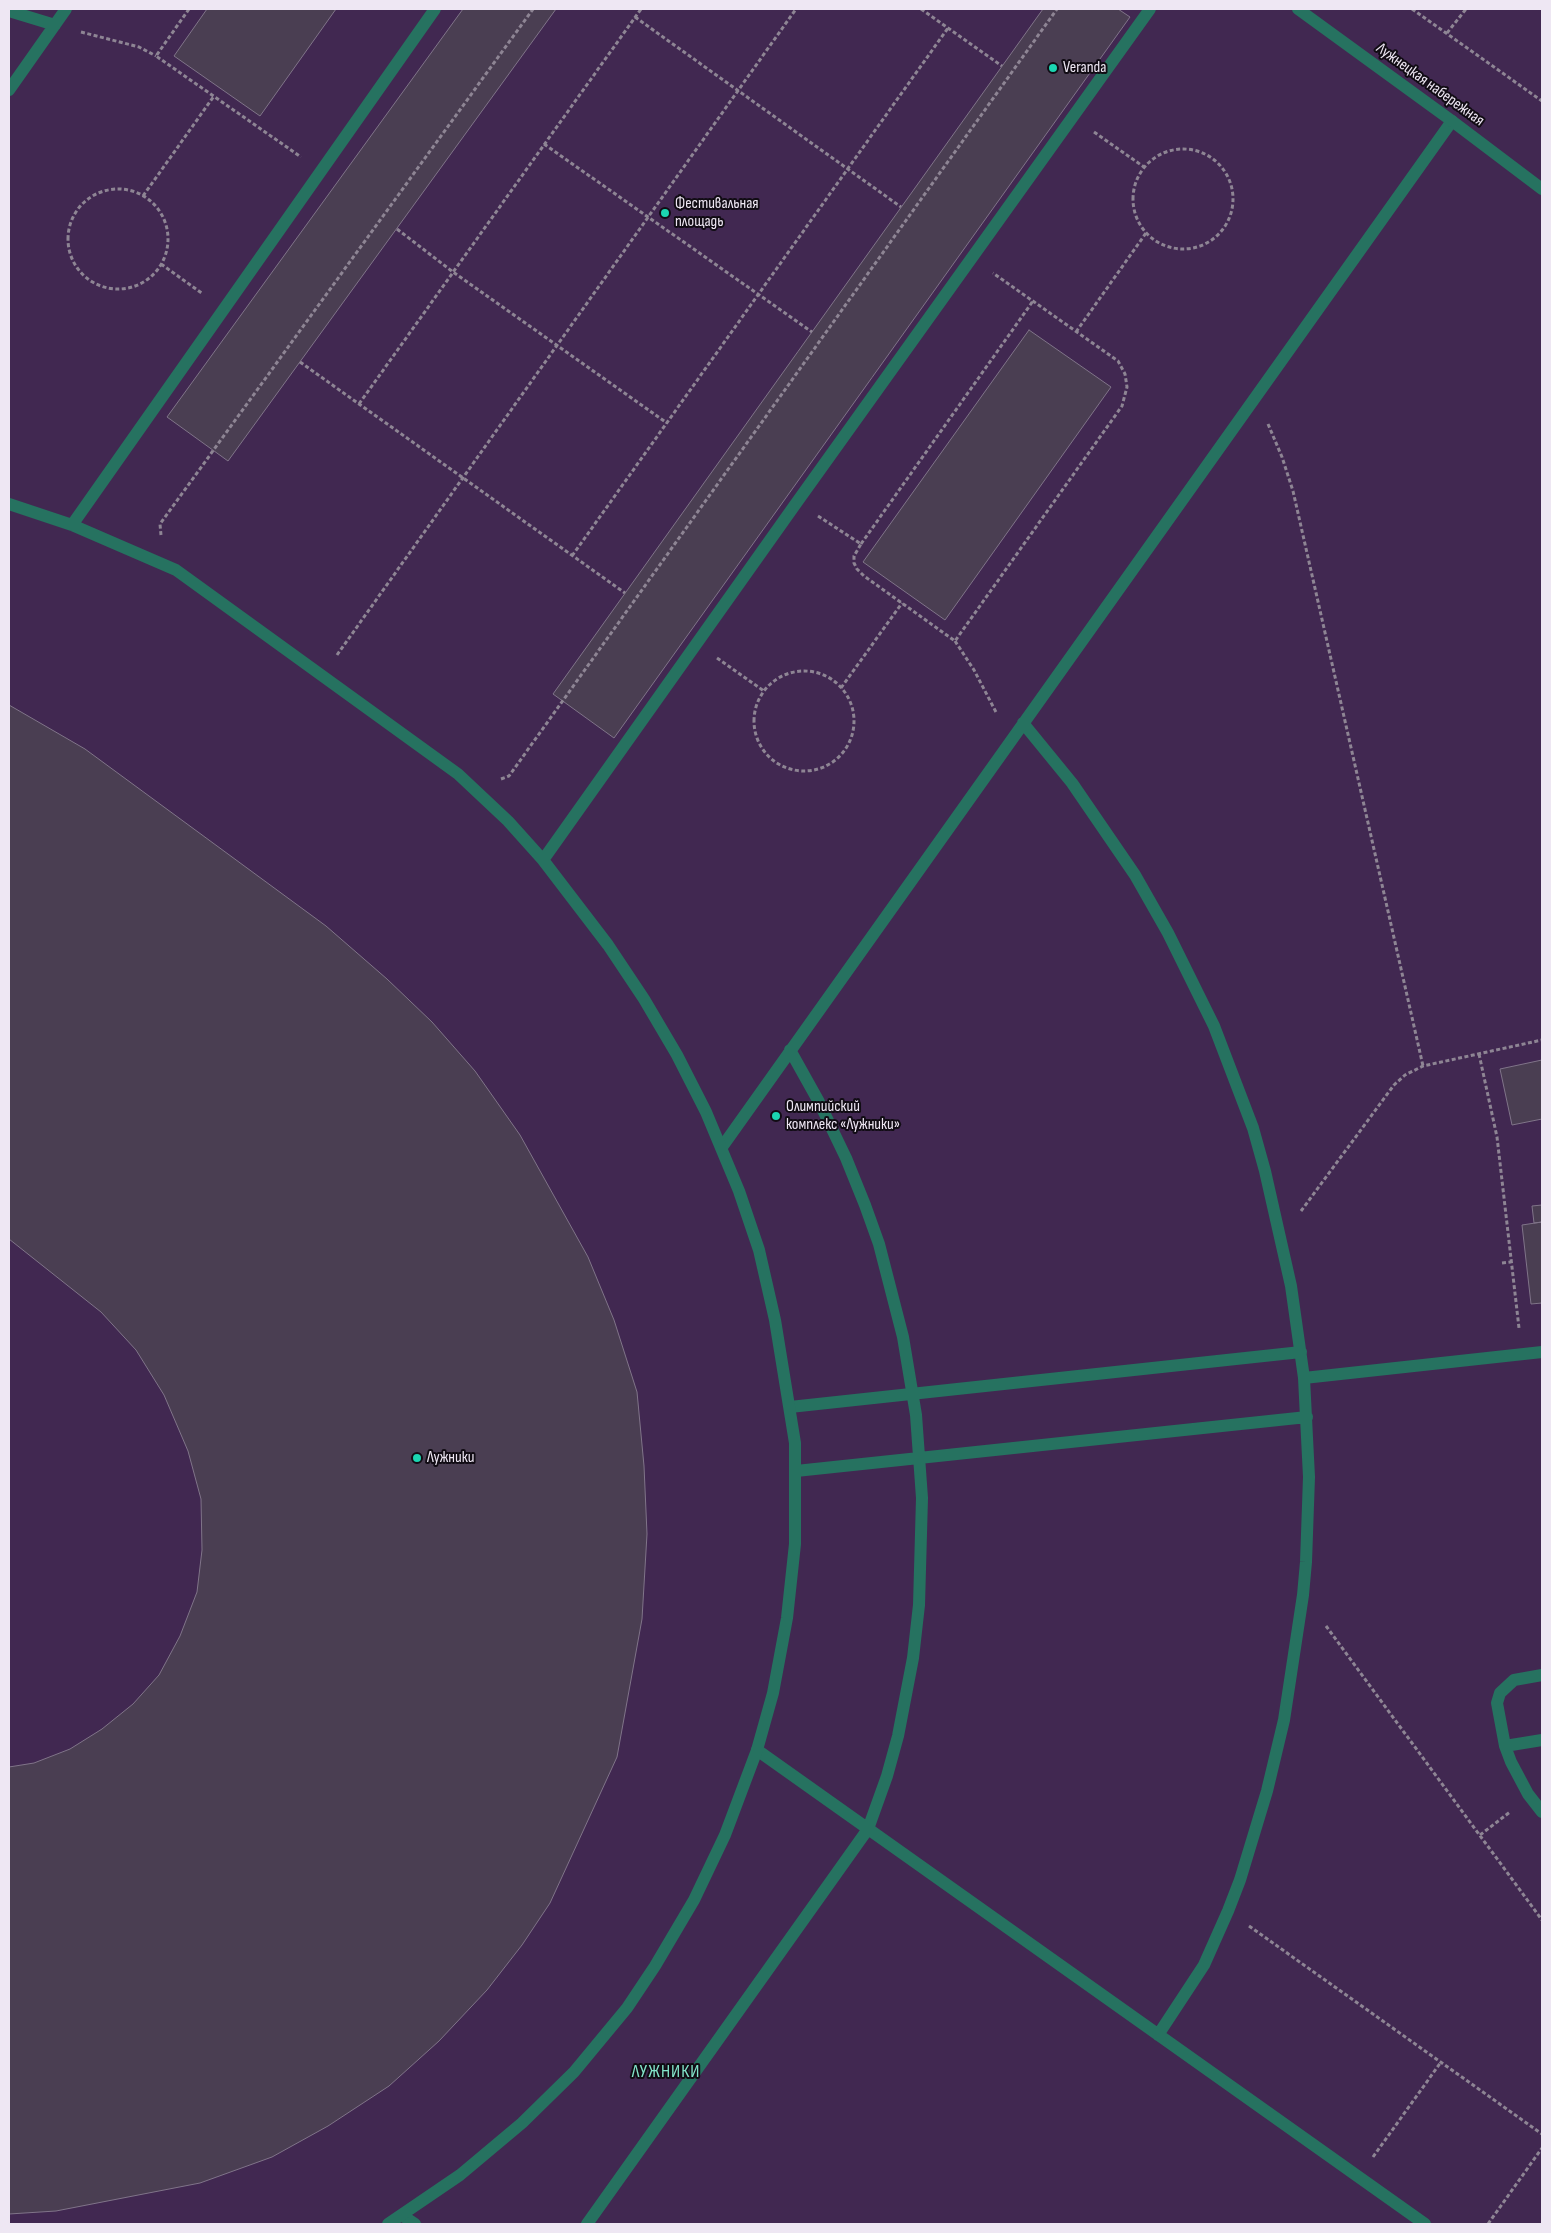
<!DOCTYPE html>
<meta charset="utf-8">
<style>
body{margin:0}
#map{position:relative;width:1551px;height:2233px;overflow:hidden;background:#2b2032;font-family:"Sofia Sans Condensed",sans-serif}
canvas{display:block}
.frame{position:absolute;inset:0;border:10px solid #eee7f3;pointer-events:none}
</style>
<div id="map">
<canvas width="1551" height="2233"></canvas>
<div class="frame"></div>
</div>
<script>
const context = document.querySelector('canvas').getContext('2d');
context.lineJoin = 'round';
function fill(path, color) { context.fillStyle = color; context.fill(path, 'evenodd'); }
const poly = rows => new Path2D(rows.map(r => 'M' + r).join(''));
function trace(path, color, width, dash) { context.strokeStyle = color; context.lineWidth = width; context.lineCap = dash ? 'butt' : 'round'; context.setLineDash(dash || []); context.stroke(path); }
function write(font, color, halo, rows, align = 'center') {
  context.font = font + ' "Sofia Sans Condensed",sans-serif'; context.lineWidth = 4; context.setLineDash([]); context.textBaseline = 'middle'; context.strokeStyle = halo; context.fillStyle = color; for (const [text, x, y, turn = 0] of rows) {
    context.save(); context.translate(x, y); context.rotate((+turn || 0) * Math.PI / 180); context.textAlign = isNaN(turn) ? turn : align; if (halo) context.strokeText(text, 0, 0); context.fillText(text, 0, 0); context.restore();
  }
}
const green = poly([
 [9,9,1542,9,1542,2224,9,2224]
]);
const building = poly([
 [207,9,336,9,260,116,174,56,207,9],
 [463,9,556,9,228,461,167,417,463,9],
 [1043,9,1118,9,1130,17,614,738,553,694,1043,9],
 [1029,330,1111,387,945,620,863,562,1029,330],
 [9,705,85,749,326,926,387,979,432,1022,475,1071,520,1135,588,1257,614,1320,637,1392,644,1466,647,1534,642,1619,617,1757,550,1903,522,1945,487,1990,439,2041,389,2086,328,2126,272,2157,200,2183,56,2211,9,2214,9,1767,34,1763,70,1749,102,1729,133,1704,159,1675,180,1636,197,1592,202,1550,201,1499,188,1451,164,1395,136,1350,101,1312,9,1239,9,705],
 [1542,1060,1542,1119,1512,1125,1500,1069,1542,1060],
 [1542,1205,1542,1222,1534,1223,1532,1206,1542,1205],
 [1542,1222,1542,1303,1531,1304,1522,1225,1542,1222]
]);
const path = poly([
 [189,9,156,56,301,157],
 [921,9,1002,66],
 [1412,9,1542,101],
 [635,17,901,207],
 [81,32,139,47,156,56],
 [1447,33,1466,9],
 [1094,132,1144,167],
 [544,144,812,332],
 '1133 199a50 50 0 1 1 100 0a50 50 0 1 1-100 0Z',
 '68 239a50 50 0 1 1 100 0a50 50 0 1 1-100 0Z',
 [143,196,214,96],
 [397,229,453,272,667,423],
 [161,264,203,294],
 [1076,332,1146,233],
 [300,362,625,593],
 [359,404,641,9],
 [1268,424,1282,457,1293,491,1423,1066],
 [818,516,861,544,854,556,854,563,857,569,864,576,955,641,1122,406,1127,387,1125,374,1118,361,993,273],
 [161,535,160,524,533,9],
 [861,544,1033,301],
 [572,556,948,28],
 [955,641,974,670,997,714],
 [337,655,796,9],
 [717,658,764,691],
 '754 721a50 50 0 1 1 100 0a50 50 0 1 1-100 0Z',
 [841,688,902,603],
 [501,779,509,776,1057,9],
 [1479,1054,1497,1137,1519,1328],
 [1301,1211,1394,1085,1405,1075,1423,1066,1542,1040],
 [1502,1263,1511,1262],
 [1326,1626,1542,1920],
 [1480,1835,1510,1812],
 [1249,1926,1542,2134],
 [1373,2157,1441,2062],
 [1488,2224,1542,2148]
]);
const service = poly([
 [9,11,55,25],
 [9,90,66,9],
 [1023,723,1072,783,1135,875,1168,933,1214,1026,1253,1128,1265,1171,1291,1286,1304,1378,1309,1477,1306,1562,1303,1595,1284,1720,1267,1791,1240,1880,1228,1911,1204,1965,1158,2035],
 [722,1147,1452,121],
 [1304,1378,1542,1352],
 [790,1407,1301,1352],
 [796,1471,1307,1417],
 [1542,1675,1514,1680,1500,1693,1497,1703,1505,1746,1511,1762,1528,1794,1542,1812],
 [1505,1746,1542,1740],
 [757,1750,1425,2224],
 [403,2216,415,2224],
 [587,2224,868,1829,887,1776,898,1736,913,1658,919,1605,922,1498,916,1415,903,1337,879,1244,865,1205,846,1158,819,1102,790,1050]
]);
const minor = poly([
 [1298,9,1452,121,1542,189],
 [9,504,72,525,176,570,458,774,508,821,543,860,608,945,644,999,677,1055,706,1112,739,1191,759,1250,775,1320,795,1443,795,1544,787,1618,773,1693,757,1750,725,1835,694,1900,655,1966,627,2008,574,2072,522,2123,460,2175,388,2224],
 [72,525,435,9],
 [543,860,797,502,1150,9]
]);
const markers = [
 [1053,68,5,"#1bd5b1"],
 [665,213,5,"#1bd5b1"],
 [776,1116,5,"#1bd5b1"],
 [417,1458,5,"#1bd5b1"]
];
const poiNames = [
 ["Veranda",1063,68],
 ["Фестивальная",675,204],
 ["площадь",675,222],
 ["Олимпийский",786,1107],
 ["комплекс «Лужники»",786,1125],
 ["Лужники",427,1458]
];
const streetNames = [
 ["Лужнецкая набережная",1430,85,36]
];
const neighbourhoodNames = [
 ["ЛУЖНИКИ",666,2072]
];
fill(green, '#412851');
fill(building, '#4a3e52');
trace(building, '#807489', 1);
trace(path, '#8e8594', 3, [4, 2.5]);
trace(service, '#267260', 12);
trace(minor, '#267260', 12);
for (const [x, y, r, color] of markers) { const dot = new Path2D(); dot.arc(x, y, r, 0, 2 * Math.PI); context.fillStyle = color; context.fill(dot); trace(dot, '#110c14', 2); }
write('16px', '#eee7f3', '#110c14', poiNames, 'left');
write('16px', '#eee7f3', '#110c14', streetNames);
context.letterSpacing = '1px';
write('18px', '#83e4ca', '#110c14', neighbourhoodNames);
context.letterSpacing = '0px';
</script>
